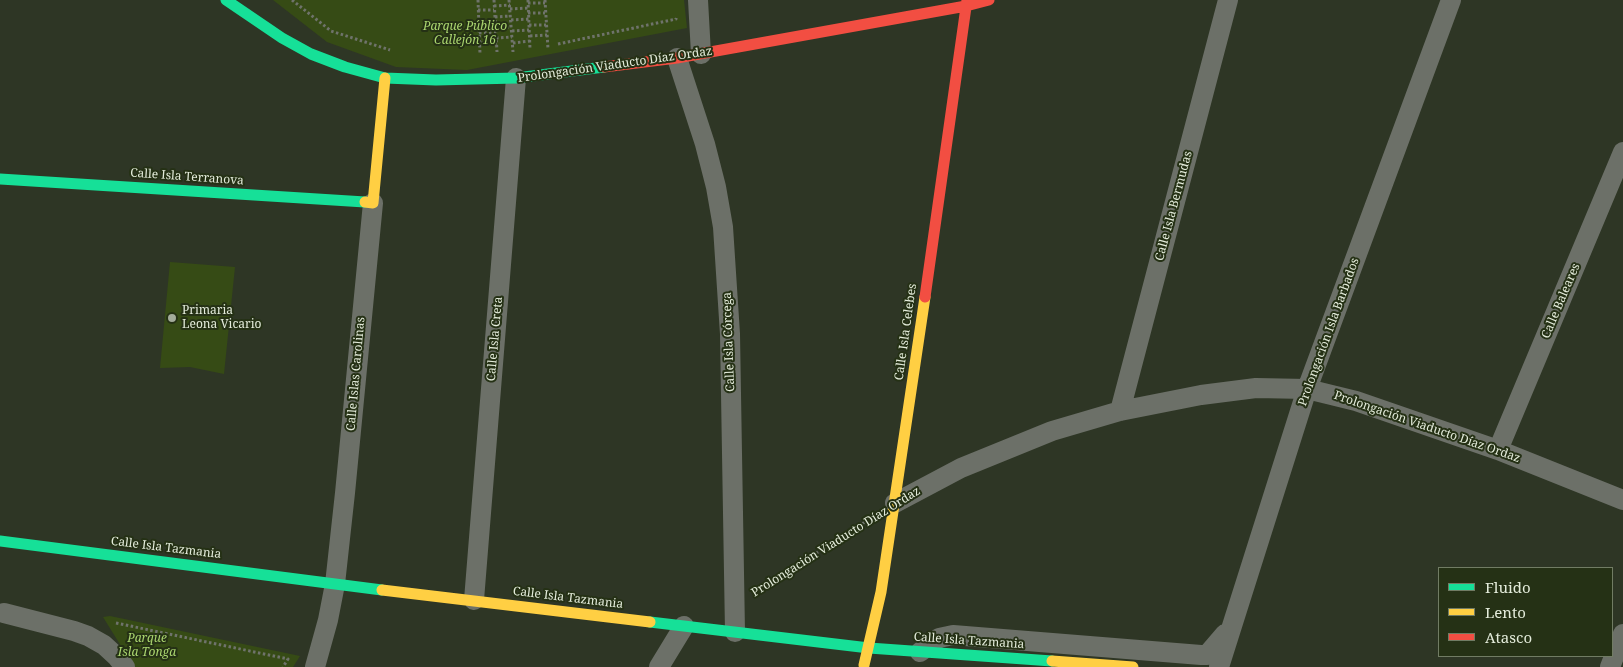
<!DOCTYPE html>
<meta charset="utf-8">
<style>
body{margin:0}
#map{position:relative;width:1623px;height:667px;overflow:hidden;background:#2e3625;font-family:"Noto Serif",serif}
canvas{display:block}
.legend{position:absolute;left:1438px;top:567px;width:175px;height:90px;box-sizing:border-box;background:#253115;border:1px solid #717c64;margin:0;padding:6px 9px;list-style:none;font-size:15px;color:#e4ecdb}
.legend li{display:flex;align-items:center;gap:10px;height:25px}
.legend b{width:25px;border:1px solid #717c64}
</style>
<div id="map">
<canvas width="1623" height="667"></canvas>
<ul class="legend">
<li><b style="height:6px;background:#16e098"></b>Fluido</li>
<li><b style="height:6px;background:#ffcf43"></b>Lento</li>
<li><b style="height:6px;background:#f24e42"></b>Atasco</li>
</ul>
</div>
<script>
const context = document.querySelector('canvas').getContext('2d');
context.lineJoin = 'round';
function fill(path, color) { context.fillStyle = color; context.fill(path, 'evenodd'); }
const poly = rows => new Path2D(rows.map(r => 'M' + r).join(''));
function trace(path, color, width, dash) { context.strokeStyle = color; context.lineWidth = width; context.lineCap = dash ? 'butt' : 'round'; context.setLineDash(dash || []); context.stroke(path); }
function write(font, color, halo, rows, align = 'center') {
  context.font = font + ' "Noto Serif",serif'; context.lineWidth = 4; context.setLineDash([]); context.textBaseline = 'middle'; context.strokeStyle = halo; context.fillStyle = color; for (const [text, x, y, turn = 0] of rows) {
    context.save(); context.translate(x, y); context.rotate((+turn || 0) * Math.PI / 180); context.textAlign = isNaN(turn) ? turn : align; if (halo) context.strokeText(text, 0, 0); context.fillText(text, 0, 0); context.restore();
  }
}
const green = poly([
 [273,0,684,0,687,28,467,70,396,67,327,42],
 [170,262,235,267,224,374,190,367,160,368],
 [110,616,300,656,293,667,134,667,103,617]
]);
const path = poly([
 [292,0,331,31,390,50],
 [478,0,480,54],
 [494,0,497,52],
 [509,0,513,52],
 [528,0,530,49],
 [545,0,548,49],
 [528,3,545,3],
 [494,6,510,5],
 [510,9,528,8],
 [478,10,494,10],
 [528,13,545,13],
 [495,17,510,16],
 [511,20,529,19],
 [479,22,495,22],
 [529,25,546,25],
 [496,28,511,27],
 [512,31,529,30],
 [479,33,496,32],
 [530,36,547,35],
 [496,38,512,37],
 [480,43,497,43],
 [513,43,530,41],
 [558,44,676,19,676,18],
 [757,591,865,522],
 [116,623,288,659,283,667]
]);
const street = poly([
 [698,0,701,54],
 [677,58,705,144,716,187,723,227,730,334,735,632],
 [1120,411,1228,0],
 [1498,450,1623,152],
 [895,503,961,468,1052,431,1120,411,1201,395,1256,388,1307,389,1356,401,1498,450,1623,500],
 [474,600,516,78],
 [4,613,74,631,88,636,104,645,117,657,125,667],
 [920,652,939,638,953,635,1201,655,1207,655,1225,634],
 [315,667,328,620,335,584,345,493,373,203],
 [659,667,684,626],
 [1219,667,1307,389,1451,0],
 [1610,667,1623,634]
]);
const fast = poly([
 [226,0,282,38,311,54,345,67,385,78,436,80,516,78,604,67],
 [0,179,365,202],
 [0,541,382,590],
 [650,622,869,648,1052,661]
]);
const slow = poly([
 [365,202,373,203,385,78],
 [382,590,650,622],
 [1052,661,1133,667],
 [864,665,881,592,925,297]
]);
const jam = poly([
 [604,67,677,58,966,6,989,0],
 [925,297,967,0]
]);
const markers = [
 [172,318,5,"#a4ac9b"]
];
const parkNames = [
 ["Parque Público",465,27],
 ["Callejón 16",465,41],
 ["Parque",147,639],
 ["Isla Tonga",147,653]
];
const streetNames = [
 ["Prolongación Viaducto Díaz Ordaz",615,65,-8],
 ["Calle Isla Terranova",187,177,4],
 ["Calle Isla Bermudas",1174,206,-75],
 ["Calle Baleares",1561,301,-67],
 ["Calle Isla Celebes",906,332,-82],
 ["Prolongación Isla Barbados",1329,332,-70],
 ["Calle Isla Creta",495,339,-85],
 ["Calle Isla Córcega",729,342,-92],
 ["Calle Islas Carolinas",356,374,-85],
 ["Prolongación Viaducto Díaz Ordaz",1427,427,19],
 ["Prolongación Viaducto Díaz Ordaz",836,542,-32],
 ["Calle Isla Tazmania",166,548,7],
 ["Calle Isla Tazmania",568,598,7],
 ["Calle Isla Tazmania",969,641,4]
];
const poiNames = [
 ["Primaria",182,311],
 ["Leona Vicario",182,325]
];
fill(green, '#364b15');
trace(path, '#6f736b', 3, [2.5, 2.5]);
trace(street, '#6c7068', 20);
trace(fast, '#16e098', 11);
trace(slow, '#ffcf43', 11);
trace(jam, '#f24e42', 11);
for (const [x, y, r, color] of markers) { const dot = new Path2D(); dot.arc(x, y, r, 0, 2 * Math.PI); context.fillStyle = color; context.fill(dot); trace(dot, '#253115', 2); }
write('italic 12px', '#aad56f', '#253115', parkNames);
write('12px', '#e4ecdb', '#253115', streetNames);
write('12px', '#e4ecdb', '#253115', poiNames, 'left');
</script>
